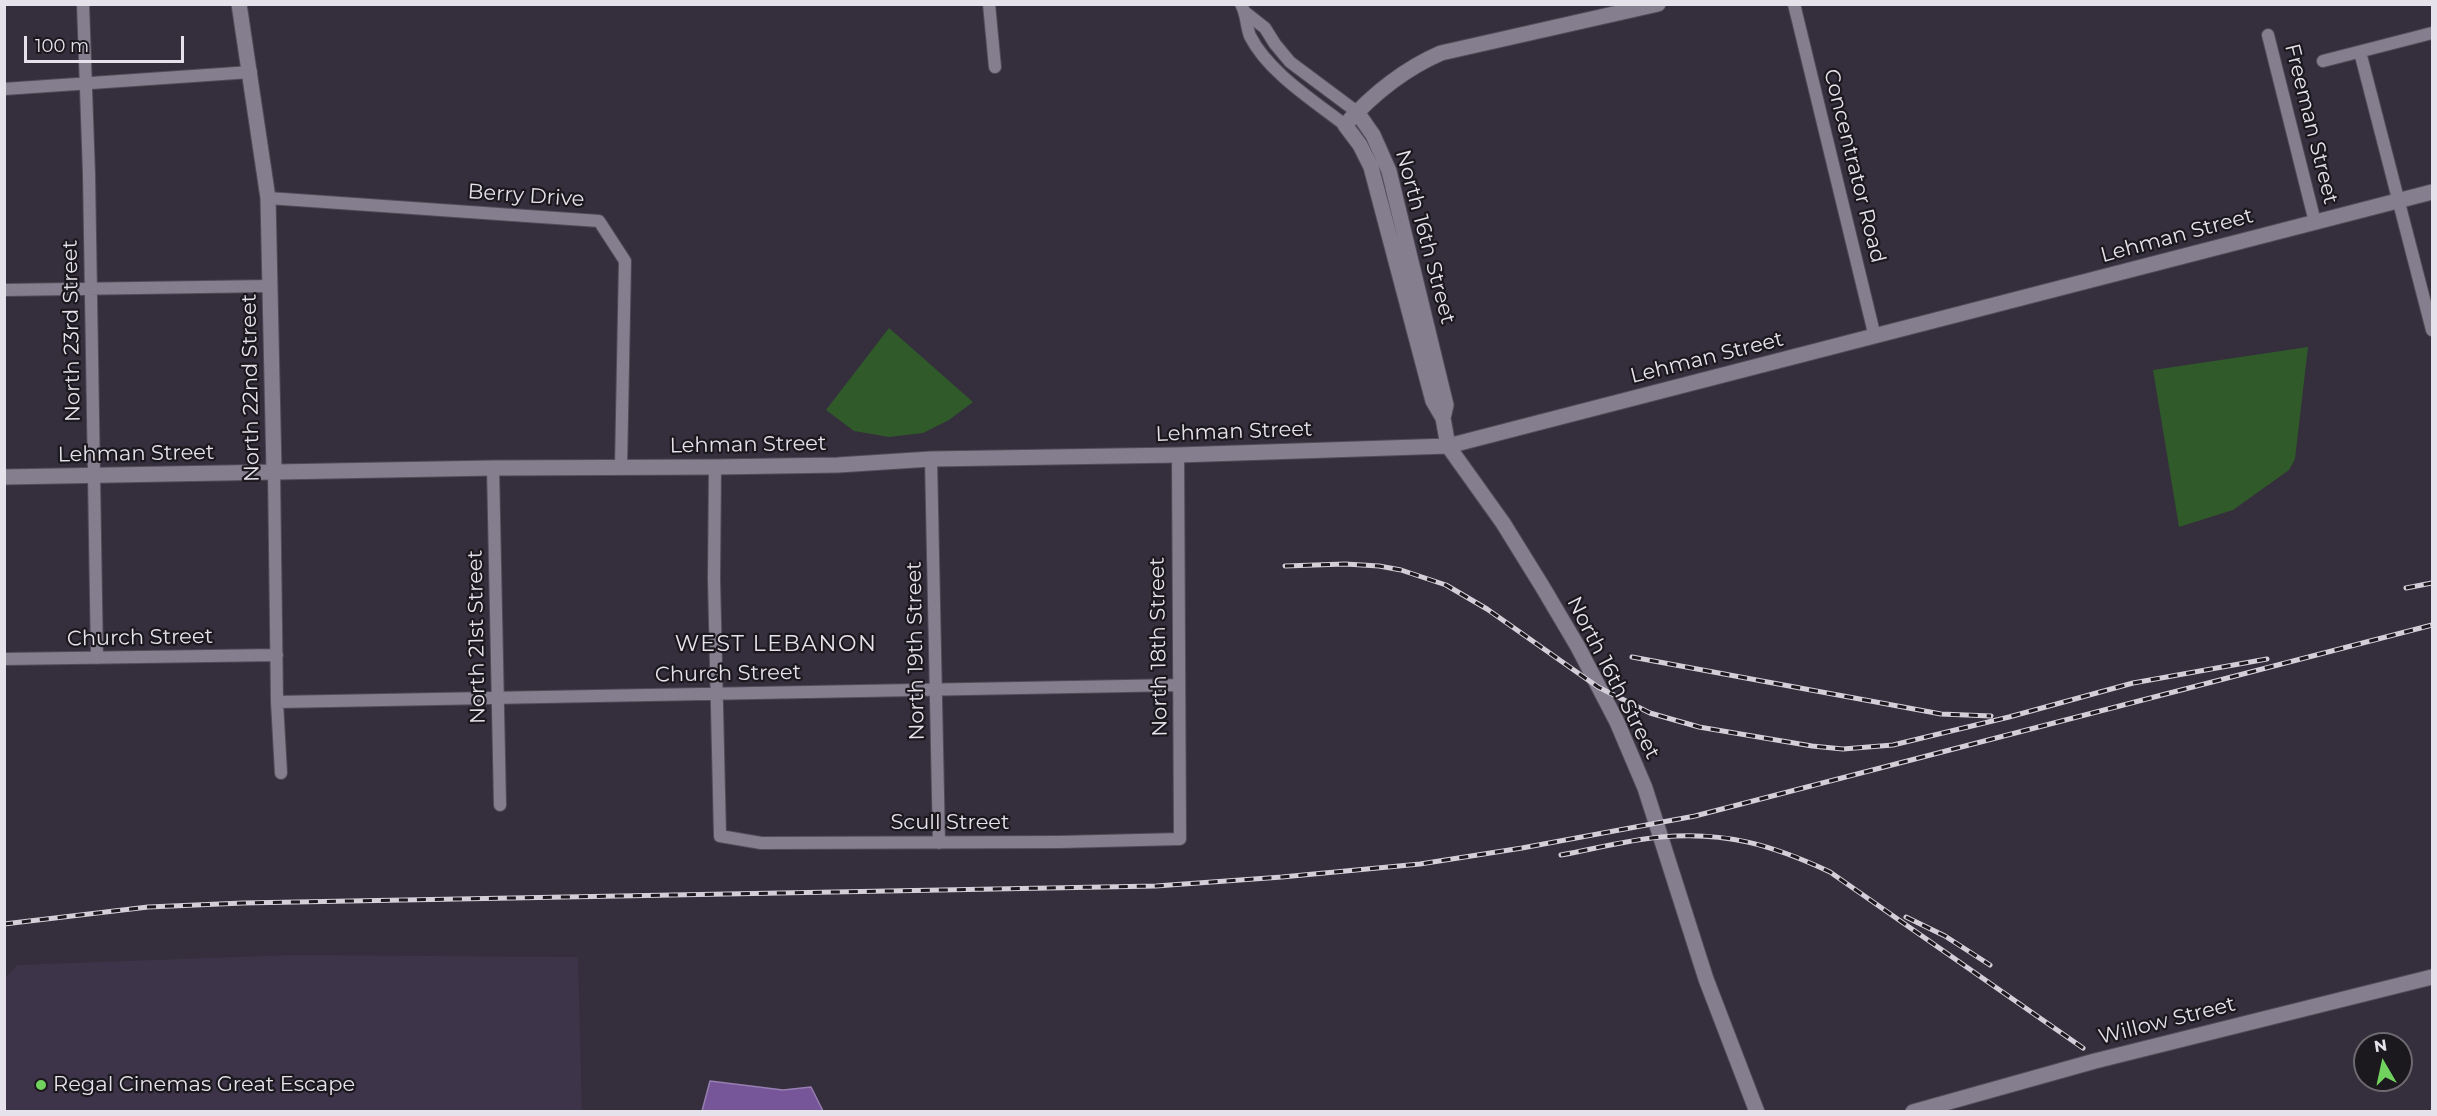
<!DOCTYPE html>
<html>
<head>
<meta charset="utf-8">
<style>
	body { margin:0 }
	#map { position:relative; width:2437px; height:1116px; overflow:hidden; background:#352e3d; font-family:Montserrat,sans-serif }
	canvas { display:block }
	.frame { position:absolute; inset:0; border:6px solid #e6e2eb; pointer-events:none }
	.north { position:absolute; left:2353px; top:1032px; width:60px; height:60px; box-sizing:border-box; background:#1b181e; border:2px solid #6c6970; border-radius:50%; rotate:351deg; font-size:16px; font-weight:700; line-height:24px; text-align:center; color:#e6e2eb }
	.north::after { content:''; display:block; margin:auto; width:21px; height:27px; background:#71d35e; clip-path:polygon(50% 0,100% 100%,50% 72%,0 100%) }
	.scale { position:absolute; left:24px; top:36px; width:160px; height:27px; box-sizing:border-box; border:3px solid #e6e2eb; border-top:0; padding-left:8px; font-size:18px; line-height:21px; white-space:nowrap; color:#e6e2eb; -webkit-text-stroke:4px #1b181e; paint-order:stroke }
</style>
</head>
<body>
<div id="map">
<canvas width="2437" height="1116"></canvas>
<div class="frame"></div>
<div class="north">N</div>
<div class="scale">100 m</div>
</div>
<script>
const c = document.querySelector('canvas').getContext('2d');
c.lineJoin = 'round';
function paint(path, color) {
  c.fillStyle = color;
  c.fill(path, 'evenodd');
}
function stroke(path, color, width, dash) {
  c.strokeStyle = color;
  c.lineWidth = width;
  c.lineCap = dash ? 'butt' : 'round';
  c.setLineDash(dash || []);
  c.stroke(path);
}
function drawText(font, color, halo, rows, align = 'center') {
  c.font = font + ' Montserrat,sans-serif';
  c.lineWidth = 4.5;
  c.setLineDash([]);
  c.textBaseline = 'middle';
  c.strokeStyle = halo;
  c.fillStyle = color;
  for (const [text, x, y, turn = 0] of rows) {
    c.save();
    c.translate(x, y);
    c.rotate((+turn || 0) * Math.PI / 180);
    c.textAlign = isNaN(turn) ? turn : align;
    if (halo) c.strokeText(text, 0, 0);
    c.fillText(text, 0, 0);
    c.restore();
  }
}
paint(new Path2D(`
	M292,955l286,2 4,154h-577v-133l12,-13z`), '#3e3449');
paint(new Path2D(`
	M889,328l84,74 -24,18 -26,13 -34,4 -35,-6 -28,-21z
	M2308,347l-13,112 -6,11 -56,40 -54,17 -26,-157z`), '#305a29');
const water = new Path2D(`
	M710,1081l73,9 28,-3 12,24h-121z`);
paint(water, '#765599');
stroke(water, '#987fb2', 1.5);
const street = new Path2D(`
	M83,4l6,170 8,484
	M989,4l6,63
	M1241,4c6,11 5,22 9,32 18,36 64,65 95,89
	M1794,4l81,333
	M1246,13l19,15 10,16 15,18 67,50
	M2268,35l47,187
	M2360,52l72,278
	M2323,61l109,-28
	M4,89l247,-17
	M268,198l331,23 26,40 -4,206
	M4,290l266,-4
	M931,459l8,384
	M715,467l-1,112 6,257 41,7 298,-1 121,-3 -2,-384
	M493,468l7,337
	M274,471l3,231 4,71
	M4,659l273,-4
	M277,702l902,-17`);
const secondary = new Path2D(`
	M239,4l29,194 6,273
	M1658,4l-217,49c-37,16 -69,42 -96,72l15,20 11,22 62,234 10,17 5,28 55,77 39,63 36,61 39,75 28,66 61,191 51,133
	M1357,112l16,23 16,36 57,234 -3,13
	M4,477l489,-9 222,-1 123,-2 93,-6 247,-4 270,-9 984,-254
	M1913,1112l182,-51 337,-84`);
stroke(street, '#514b57', 14);
stroke(secondary, '#514b57', 17);
stroke(street, '#857e8f', 12);
stroke(secondary, '#857e8f', 15);
const rail = new Path2D(`
	M1285,566l60,-2 34,2 22,4 45,15 41,24 111,78 52,26 49,14 113,19 31,3 50,-4 116,-28 124,-34 134,-24
	M2406,588l26,-5
	M1632,657l309,57 50,2
	M1561,855c33,-6 66,-15 100,-18 63,-6 112,8 169,35l253,176
	M1906,917l39,19 45,29
	M4,924l144,-17 95,-4 913,-17 126,-9 138,-13 102,-16 173,-32 737,-191`);
stroke(rail, '#d3cfd9', 5);
stroke(rail, '#1b181e', 3, [9]);
for (const [x, y, r, color] of [
	[41,1085,6,"#71d35e"]
]) {
  const dot = new Path2D();
  dot.arc(x, y, r, 0, 2 * Math.PI);
  c.fillStyle = color;
  c.fill(dot);
  stroke(dot, '#1b181e', 2);
}
drawText('21px', '#e6e2eb', '#1b181e', [
	["Freeman Street",2311,124,76],
	["Concentrator Road",1854,166,76],
	["Berry Drive",526,196,4],
	["Lehman Street",2177,236,-15],
	["North 16th Street",1425,237,75],
	["North 23rd Street",72,331,-91],
	["Lehman Street",1707,358,-14],
	["North 22nd Street",251,388,-91],
	["Lehman Street",1234,432,-2],
	["Lehman Street",748,445,-1],
	["Lehman Street",136,454,-1],
	["North 21st Street",477,637,-91],
	["Church Street",140,638,-1],
	["North 18th Street",1159,647,-91],
	["North 19th Street",916,651,-91],
	["Church Street",728,674,-1],
	["North 16th Street",1613,678,63],
	["Scull Street",950,823],
	["Willow Street",2167,1021,-14]
]);
drawText('21px', '#e6e2eb', '#1b181e', [
	["Regal Cinemas Great Escape",53,1085]
], 'left');
c.letterSpacing = '1.5px';
drawText('22px', '#e6e2eb', '#1b181e', [
	["WEST LEBANON",776,645]
]);
c.letterSpacing = '0px';
</script>
</body>
</html>
